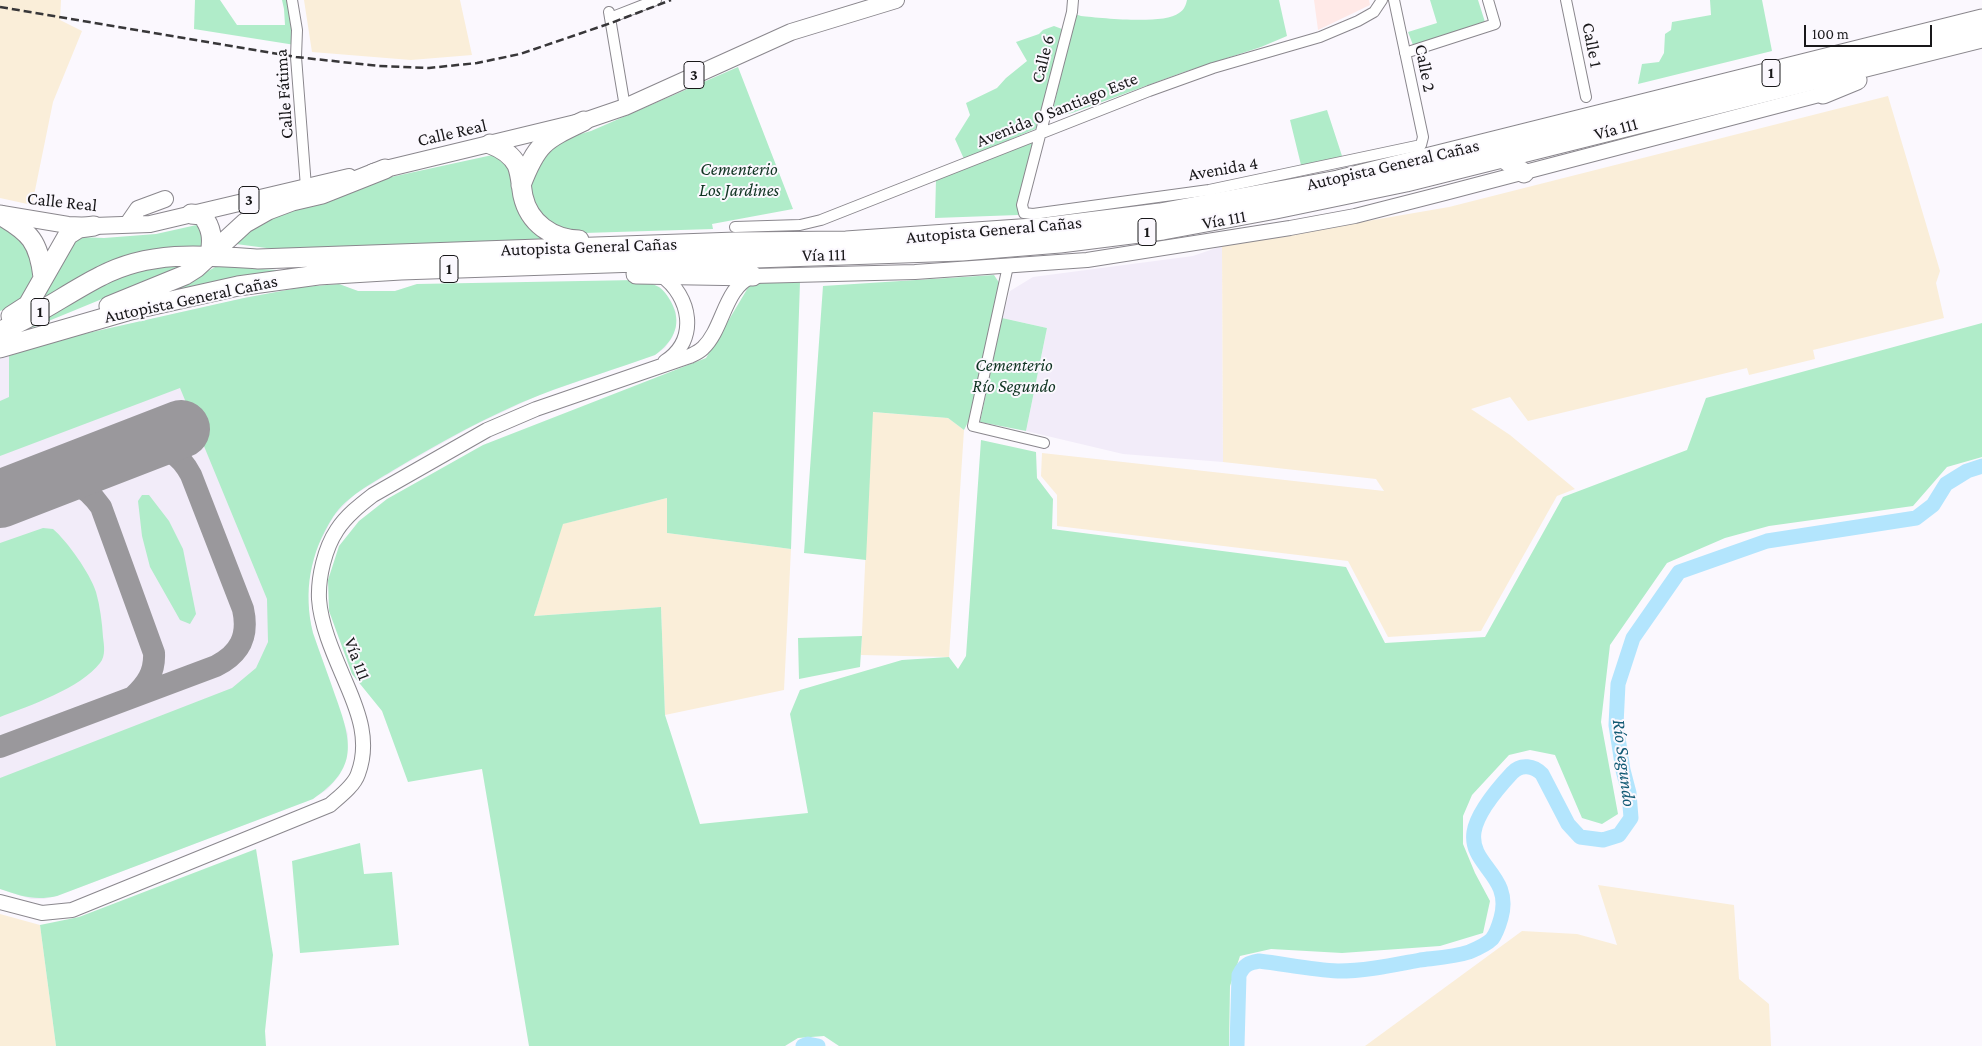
<!DOCTYPE html>
<html>
<head>
<meta charset="utf-8">
<style>
	body { margin:0 }
	#map { position:relative; width:1982px; height:1046px; overflow:hidden; background:#fbf8fe; font-family:"Crimson Pro",serif }
	canvas { display:block }
	.scale { position:absolute; left:1804px; top:25px; width:128px; height:22px; box-sizing:border-box; border:2px solid #19181a; border-top:0; padding-left:6px; font-size:15px; line-height:18px; white-space:nowrap; color:#19181a; -webkit-text-stroke:4px #fbf8fe; paint-order:stroke }
</style>
</head>
<body>
<div id="map">
<canvas width="1982" height="1046"></canvas>
<div class="scale">100 m</div>
</div>
<script>
const c = document.querySelector('canvas').getContext('2d');
c.lineJoin = 'round';
function paint(path, color) {
  c.fillStyle = color;
  c.fill(path, 'evenodd');
}
function stroke(path, color, width, dash) {
  c.strokeStyle = color;
  c.lineWidth = width;
  c.lineCap = dash ? 'butt' : 'round';
  c.setLineDash(dash || []);
  c.stroke(path);
}
function drawText(font, color, halo, rows, align = 'center') {
  c.font = font + ' "Crimson Pro",serif';
  c.lineWidth = 4;
  c.setLineDash([]);
  c.textBaseline = 'middle';
  c.strokeStyle = halo;
  c.fillStyle = color;
  for (const [text, x, y, turn = 0] of rows) {
    c.save();
    c.translate(x, y);
    c.rotate((+turn || 0) * Math.PI / 180);
    c.textAlign = isNaN(turn) ? turn : align;
    if (halo) c.strokeText(text, 0, 0);
    c.fillText(text, 0, 0);
    c.restore();
  }
}
paint(new Path2D(`
	M1222,246l1,216 -100,-8 -97,-23 21,-103 -45,-10 8,-27 23,-14 160,-21z
	M339,284l19,7h37l22,-7 242,3 12,14 5,11v14l-4,12 -7,10 -10,7 -116,40 -66,31 -66,37 -53,32 -20,21 -18,33 -8,35 1,32 4,17 35,101 -1,24 -8,18 -11,13 -15,10 -256,97 -13,3h-13l-31,-10v-530l61,-20 183,-41 59,-11z`), '#f2ecf9');
paint(new Path2D(`
	M0,0h61l-1,20 22,11 -29,71 -21,103 -32,-7z
	M304,0h156l12,55 -61,5 -99,-8z
	M1888,96l52,175 -4,12 8,35 -131,32 2,9 -66,16 -2,-7 -219,53 -18,-24 -39,12 39,26 65,54 -18,7 -76,135 -93,6 -40,-76 -291,-35v-31l-16,-19 1,-23 342,38 -8,-12 -153,-17 -1,-216 227,-39z
	M872,412l76,6 16,12 -15,227 -88,-2z
	M667,498v35l124,16 -7,141 -119,25 -4,-108 -127,9 28,-92z
	M1598,885l136,20 5,74 30,25 2,42h-406l157,-115 55,3 40,11z
	M0,914l40,11 16,121h-56z`), '#faeed9');
paint(new Path2D(`
	M1314,0h55l1,5 -52,25z`), '#ffe9e7');
paint(new Path2D(`
	M195,0h25l17,25h48l-1,-16 -2,-9h6l7,45 -101,-16z
	M1187,0h92l8,36 -26,11 -80,26 -109,40 -13,3 -7,-2 23,-100 6,2c20,2 83,9 98,-3 5,-3 7,-8 8,-13z
	M1430,0h48l7,22 -72,23 -5,-13 29,-9z
	M1710,0h52l10,51 -134,33 4,-20 17,-2 5,-9 1,-19 6,-4 1,-8 39,-7z
	M1054,26l8,3 -23,96 -4,4 -71,30 -9,-20 15,-24 -4,-12 31,-15 9,-10 21,-17 -11,-19 23,-8 4,-4z
	M738,67l55,142 -81,15 1,5 -129,4 -27,-5 -18,-15 -4,-7 -5,-16 3,-19 23,-30 35,-10z
	M1327,110l16,49 -42,6 -11,-45z
	M1038,139l-20,76 -83,3 1,-39z
	M497,154l4,2 47,85 -274,8 -38,-5 2,-6 32,-22 53,-12 59,-25z
	M0,224l26,20 7,22 -1,14 -11,22 -21,9z
	M201,224l4,22 -33,3 -134,55 30,-57 11,-10 25,1 52,-4z
	M197,260l-185,76 69,-42 60,-26z
	M217,266l75,5 -139,31z
	M994,275l6,9 -30,134 -6,12 -16,-12 -75,-6 -7,148 -62,-7 19,-267z
	M637,280c7,2 15,3 22,7 6,4 11,12 14,19 9,20 -1,37 -18,49 -38,14 -77,25 -115,40 -51,20 -101,48 -148,76 -21,13 -45,25 -59,46 -23,36 -30,75 -20,116 7,21 15,41 22,62 17,47 24,73 -22,104l-256,97c-23,5 -36,0 -57,-7v-111l232,-90 24,-20 12,-26 -1,-43 -87,-211 -180,68v-55l9,-4v-41l52,-17 183,-41 59,-11 36,-3 19,7h37l22,-7z
	M752,281l48,1 -9,267 -124,-16v-35l-104,26 -29,92 127,-9 4,108 35,109 108,-11 -18,-99 10,-24 102,-30 47,-3 9,12 8,-13 15,-216 55,12 1,26 16,21 -1,30 294,38 39,76 100,-6 78,-140 124,-47 19,-52 276,-75v134l-35,10 -34,39 -144,20 -44,12 -58,25 -57,82 -9,77 17,92 -16,10 -20,-6 -27,-63 -25,-5 -21,5 -37,40 -9,21v28l12,29 15,28 -7,32 -43,13 -98,7 -71,-4 -31,7 -10,30 -1,60h-390l-15,-10 -26,2 -13,8h-256l-47,-277 -74,13 -26,-71 -30,-37 -23,-63 -1,-31 11,-34 20,-25 28,-22 96,-54 223,-87z
	M1002,318l45,10 -21,103 -46,-9z
	M142,495h7l20,26 14,28 13,65 -6,10 -10,-4 -30,-53 -8,-31 -4,-35z
	M43,528l10,1c14,12 37,44 43,63 4,14 6,30 7,45 1,8 3,19 -3,26 -19,25 -71,43 -100,54v-174z
	M862,636l-2,31 -61,12 -1,-41z
	M360,843l4,31 28,-2 7,73 -99,8 -8,-92z
	M256,849l17,106 -8,76 1,15h-210l-16,-121 39,-8z`), '#b0ecc9');
stroke(new Path2D(`
	M803,1046l5,-2 10,2
	M1237,1046l2,-71c5,-10 9,-12 20,-14 26,3 53,9 79,10 28,0 55,-6 82,-11 16,-2 34,-3 49,-8 7,-3 17,-7 23,-13 4,-5 7,-14 9,-21 12,-43 -32,-52 -27,-86 3,-20 25,-45 38,-59 9,-10 22,-7 30,1l26,50 12,13 23,3 16,-5 12,-17 -2,-25 -6,-23 -7,-45 2,-41 15,-46 46,-66 88,-31 149,-23 17,-13 13,-21 21,-13 15,-5`), '#b3e5fd', 15);
stroke(new Path2D(`
	M43,483c28,-4 41,0 58,24l53,146c1,19 -7,31 -21,44
	M0,747l216,-81c24,-12 33,-30 27,-57l-52,-134c-12,-23 -24,-26 -48,-30`), '#9a989c', 22);
stroke(new Path2D(`
	M0,499l181,-70`), '#9a989c', 58);
const street = new Path2D(`
	M292,0l5,30 -1,27 10,130
	M1073,0l-1,12 -50,193 2,8 9,1 176,-24 212,-45 2,-8 -29,-137
	M1566,0l20,97
	M609,12l16,95
	M610,18l46,-18
	M1405,53l90,-29 -7,-24
	M735,227l65,-2 21,-5 328,-129 64,-23 107,-31 38,-16 16,-9 8,-12
	M1008,266l-35,160 71,17`);
const secondary = new Path2D(`
	M661,275c30,21 38,65 4,87
	M0,902l42,11 30,-3 258,-105c9,-8 24,-19 28,-31 12,-32 1,-61 -12,-91 -11,-26 -25,-56 -27,-84 -1,-22 6,-51 18,-69 9,-14 23,-25 36,-35l114,-65 49,-21 154,-53c4,-2 9,-4 13,-8 21,-20 21,-61 50,-72l162,-4 172,-12 203,-32 65,-12 90,-23 378,-99`);
const primary = new Path2D(`
	M373,172l211,-51 41,-14 166,-75 105,-32
	M2,214l66,11 26,1 56,-2 199,-47
	M127,225l11,-16 27,-10`);
const highway = new Path2D(`
	M1823,94l34,-14
	M490,144c11,4 21,10 27,21 4,10 4,21 6,31 6,27 29,43 56,44
	M1503,158l21,15
	M521,185c16,-42 23,-45 63,-64
	M191,214l11,1c10,13 11,24 8,40
	M0,215c30,17 39,27 43,62
	M636,274l117,2
	M109,306l76,-31 11,-7 49,-45 23,-13 24,-9 30,-7 63,-25
	M11,316l17,-11 40,-70 11,-7 15,-2
	M0,331c36,-14 67,-38 101,-55 49,-26 103,-21 157,-17l478,-17 110,-1 202,-14 112,-14 178,-33 644,-161
	M0,348l131,-38 107,-24 80,-11 83,-5 561,-19 98,-8 103,-13 113,-21 130,-27 576,-144`);
stroke(street, '#8a878d', 12);
stroke(secondary, '#8a878d', 16);
stroke(primary, '#8a878d', 18);
stroke(highway, '#8a878d', 21);
stroke(street, '#fff', 10);
stroke(secondary, '#fff', 14);
stroke(primary, '#fff', 16);
stroke(highway, '#fff', 19);
stroke(new Path2D(`
	M0,7l296,50 83,9 50,2 48,-5 43,-9 91,-31 60,-23`), '#383739', 2.5, [8, 4]);
for (const [x, y, w] of [
	[1771,73,18],
	[694,75,20],
	[249,200,20],
	[1147,232,18],
	[449,269,18],
	[40,312,18]
]) {
  const box = new Path2D();
  box.roundRect(x - w / 2, y - 13.5, w, 27, 4);
  c.fillStyle = '#fbf8fe';
  c.fill(box);
  stroke(box, '#19181a', 1);
}
drawText('bold 16px', '#19181a', null, [
	["1",1771,73],
	["3",694,75],
	["3",249,200],
	["1",1147,232],
	["1",449,269],
	["1",40,312]
]);
drawText('18px', '#19181a', '#fbf8fe', [
	["Calle 1",1592,45,79],
	["Calle 6",1043,59,-76],
	["Calle 2",1425,68,79],
	["Calle Fátima",284,94,-94],
	["Avenida 0 Santiago Este",1057,110,-22],
	["Vía 111",1616,129,-15],
	["Calle Real",452,133,-13],
	["Autopista General Cañas",1393,165,-13],
	["Avenida 4",1223,169,-10],
	["Calle Real",62,202,6],
	["Vía 111",1224,220,-10],
	["Autopista General Cañas",994,230,-5],
	["Autopista General Cañas",589,247,-2],
	["Vía 111",824,255,-1],
	["Autopista General Cañas",191,299,-12],
	["Vía 111",357,659,69]
]);
drawText('italic 18px', '#0f3321', '#fbf8fe', [
	["Cementerio",739,169],
	["Los Jardines",739,190],
	["Cementerio",1014,365],
	["Río Segundo",1014,386]
]);
drawText('italic 19px', '#125a75', '#fbf8fe', [
	["Río Segundo",1624,763,83]
]);
</script>
</body>
</html>
